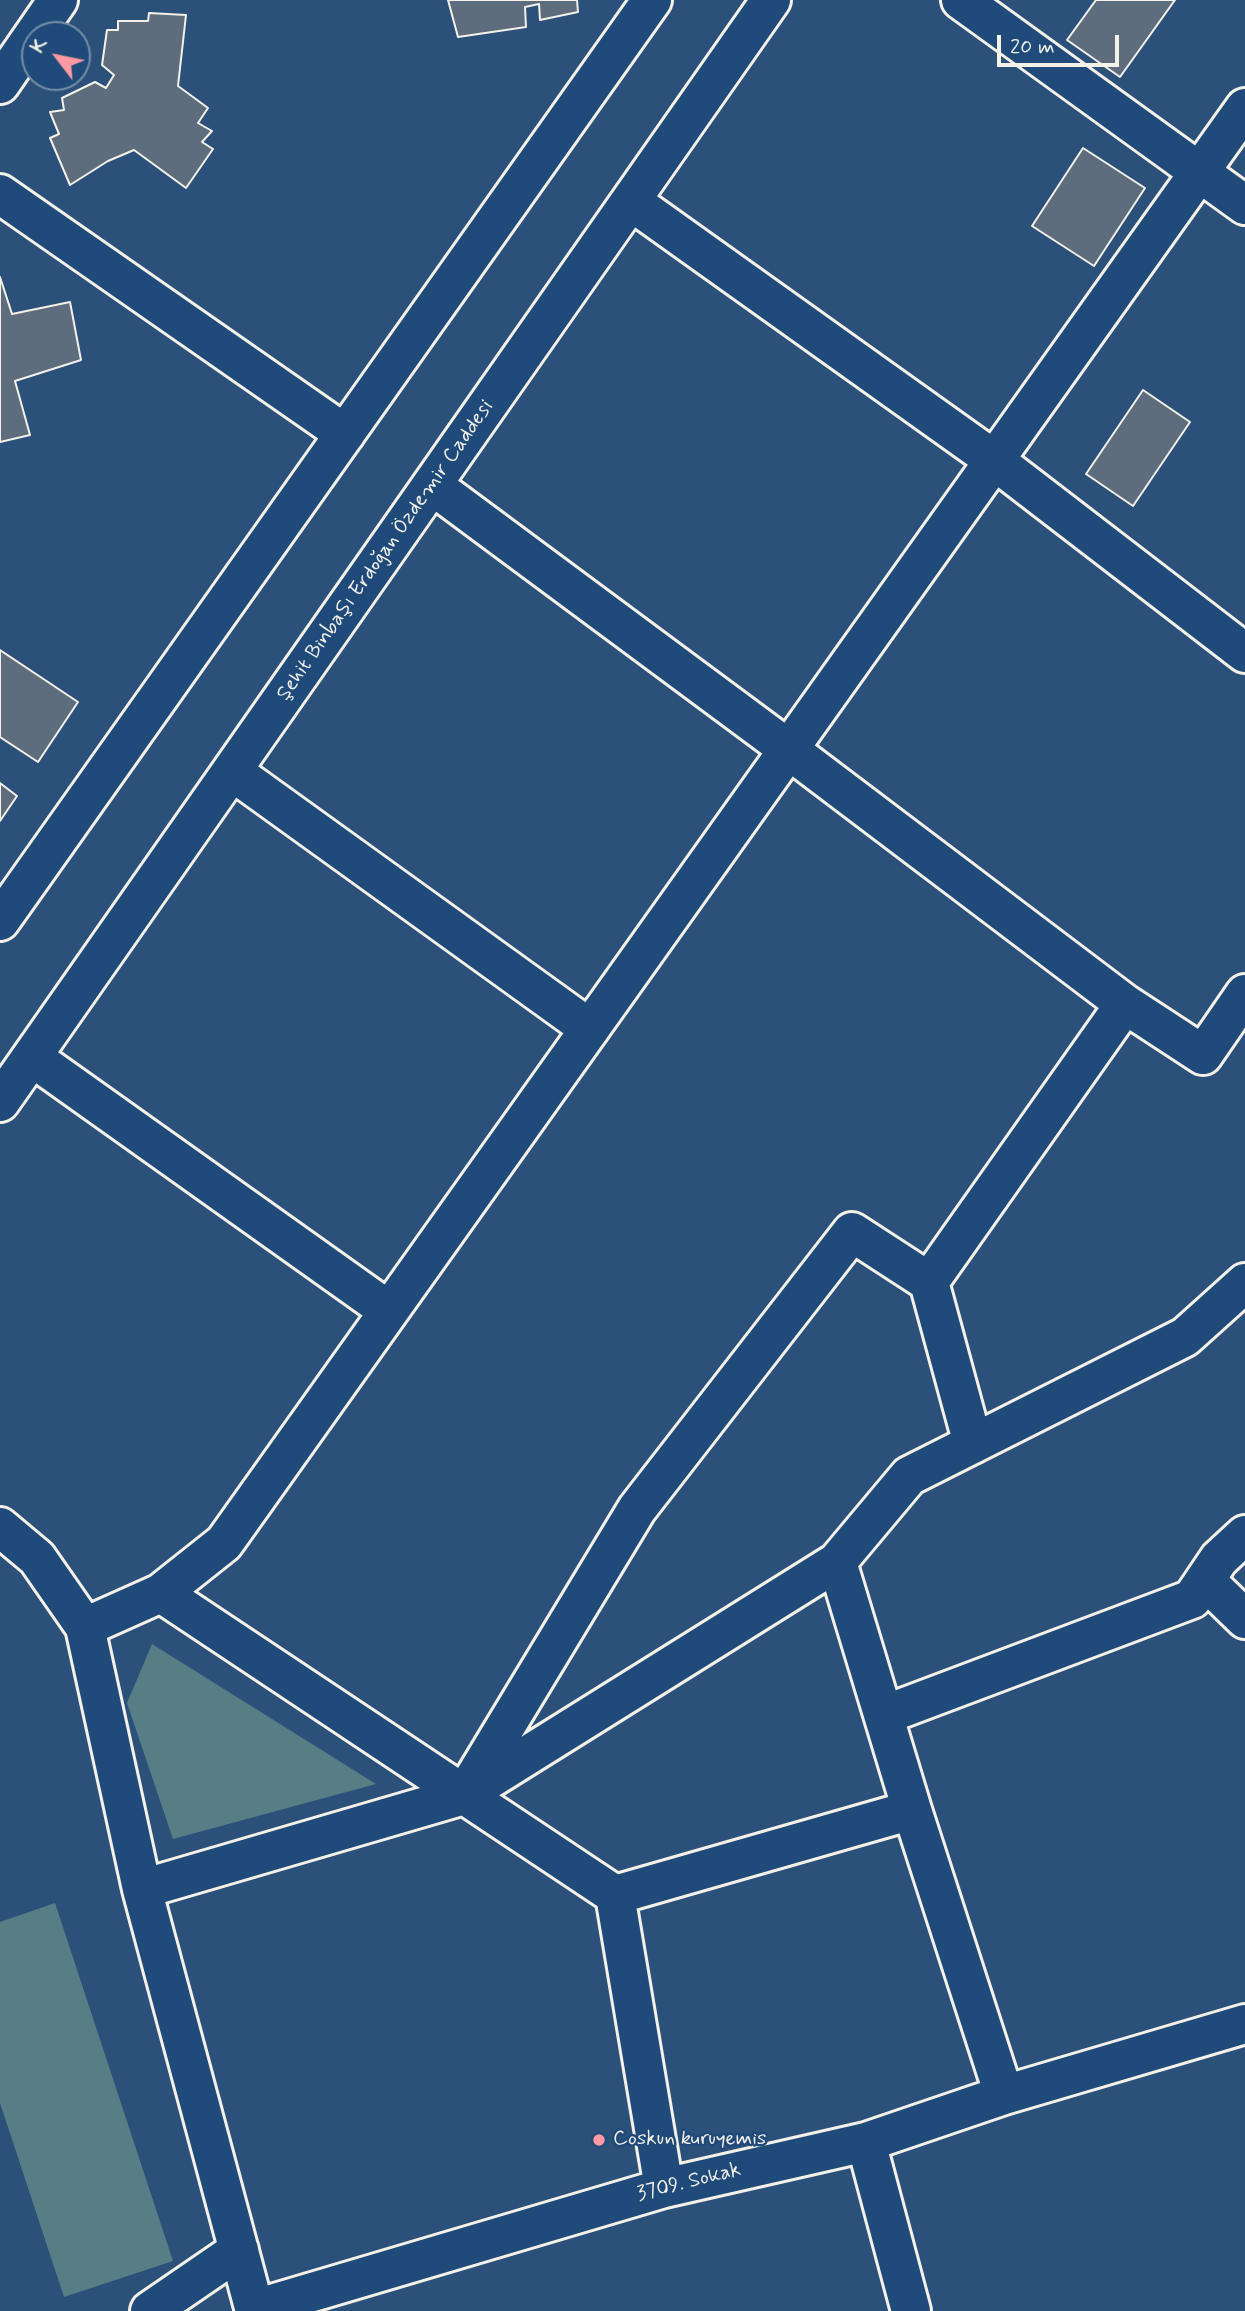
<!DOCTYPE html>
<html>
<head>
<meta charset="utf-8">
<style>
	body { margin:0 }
	#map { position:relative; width:1245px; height:2311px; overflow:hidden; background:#2b517b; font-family:Mynerve,sans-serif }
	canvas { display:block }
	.north { position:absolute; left:21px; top:21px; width:70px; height:70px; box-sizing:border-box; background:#1f4a7a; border:2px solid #748da6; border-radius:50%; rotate:302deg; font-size:19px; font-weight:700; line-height:28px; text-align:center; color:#f4f1e8 }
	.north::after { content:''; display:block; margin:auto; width:24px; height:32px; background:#ff9aa2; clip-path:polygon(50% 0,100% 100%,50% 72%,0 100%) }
	.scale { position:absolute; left:997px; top:35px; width:122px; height:32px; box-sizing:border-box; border:4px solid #f4f1e8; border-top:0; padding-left:9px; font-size:21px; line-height:24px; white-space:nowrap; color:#f4f1e8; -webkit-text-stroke:5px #1f4a7a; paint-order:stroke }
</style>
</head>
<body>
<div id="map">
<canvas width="1245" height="2311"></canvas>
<div class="north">K</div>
<div class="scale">20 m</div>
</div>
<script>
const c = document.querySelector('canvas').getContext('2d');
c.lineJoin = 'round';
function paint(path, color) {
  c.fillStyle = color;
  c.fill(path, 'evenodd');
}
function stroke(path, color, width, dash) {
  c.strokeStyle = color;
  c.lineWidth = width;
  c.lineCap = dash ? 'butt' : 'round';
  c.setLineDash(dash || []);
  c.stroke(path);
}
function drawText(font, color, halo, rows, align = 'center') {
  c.font = font + ' Mynerve,sans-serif';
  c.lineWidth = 5;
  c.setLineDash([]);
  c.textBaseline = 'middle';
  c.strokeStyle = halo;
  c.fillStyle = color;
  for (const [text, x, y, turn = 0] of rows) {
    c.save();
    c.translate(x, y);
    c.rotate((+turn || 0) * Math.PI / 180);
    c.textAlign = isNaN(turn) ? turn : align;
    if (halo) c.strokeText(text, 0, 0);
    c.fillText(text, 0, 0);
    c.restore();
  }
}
paint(new Path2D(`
	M152,1644l224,140 -203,55 -46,-136z
	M55,1903l118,358 -109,36 -64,-194v-181z`), '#577e85');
const building = new Path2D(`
	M448,0h129l1,12 -38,8 -1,-16 -14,3 1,20 -68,10z
	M1096,0h79l-55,77 -53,-37z
	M149,13l37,2 -8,71 30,22 -10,15 14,8 -10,11 11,7 -27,39 -52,-38 -26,11 -38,24 -20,-47 9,-4 -9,-22 14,-2 -2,-12 33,-16 11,6 8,-13 -12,-10 5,-35h11v-9h30z
	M1083,148l62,40 -51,78 -62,-40z
	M0,277l12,37 58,-12 11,58 -66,21 15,54 -30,7z
	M1143,390l47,32 -57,84 -47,-32z
	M0,650l78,52 -40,60 -38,-25z
	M0,783l17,13 -17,25z`);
paint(building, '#5d6d7d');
stroke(building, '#f4f1e8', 2);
const minor = new Path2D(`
	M961,0l284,205
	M0,84l58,-84
	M0,194l345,240
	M631,201l363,259 251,193
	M432,485l356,264 337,255
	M232,771l358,258
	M32,1057l357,254
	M929,1282l44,162
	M0,1527l37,31 48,69 57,262 113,422
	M837,1562l75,248 92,285
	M1205,1580l40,39
	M161,1593l454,302 49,293
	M85,1627l76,-34 63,-50 1021,-1435
	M884,1715l308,-116 27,-40 26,-24
	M464,1795l173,-286 215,-277 77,50 196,-278 78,51 42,-61
	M142,1889l322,-94 373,-233 72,-86 276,-139 60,-54
	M615,1895l297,-85
	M866,2142l45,169
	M255,2309l409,-121 202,-46 138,-47 241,-71
	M150,2311l89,-61`);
const major = new Path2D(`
	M0,921l652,-921
	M0,1102l771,-1102`);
stroke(minor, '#f4f1e8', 44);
stroke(major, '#f4f1e8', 44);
stroke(minor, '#1f4a7a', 38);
stroke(major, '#1f4a7a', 38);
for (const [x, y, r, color] of [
	[599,2140,7,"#ff9aa2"]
]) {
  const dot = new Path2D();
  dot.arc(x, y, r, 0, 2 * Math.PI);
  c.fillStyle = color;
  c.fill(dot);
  stroke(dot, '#1f4a7a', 2.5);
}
drawText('21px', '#f4f1e8', '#1f4a7a', [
	["Şehit Binbaşı Erdoğan Özdemir Caddesi",386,551,-55],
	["3709. Sokak",689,2183,-14]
]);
drawText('21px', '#f4f1e8', '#1f4a7a', [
	["Coskun kuruyemis",613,2140]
], 'left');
</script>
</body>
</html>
